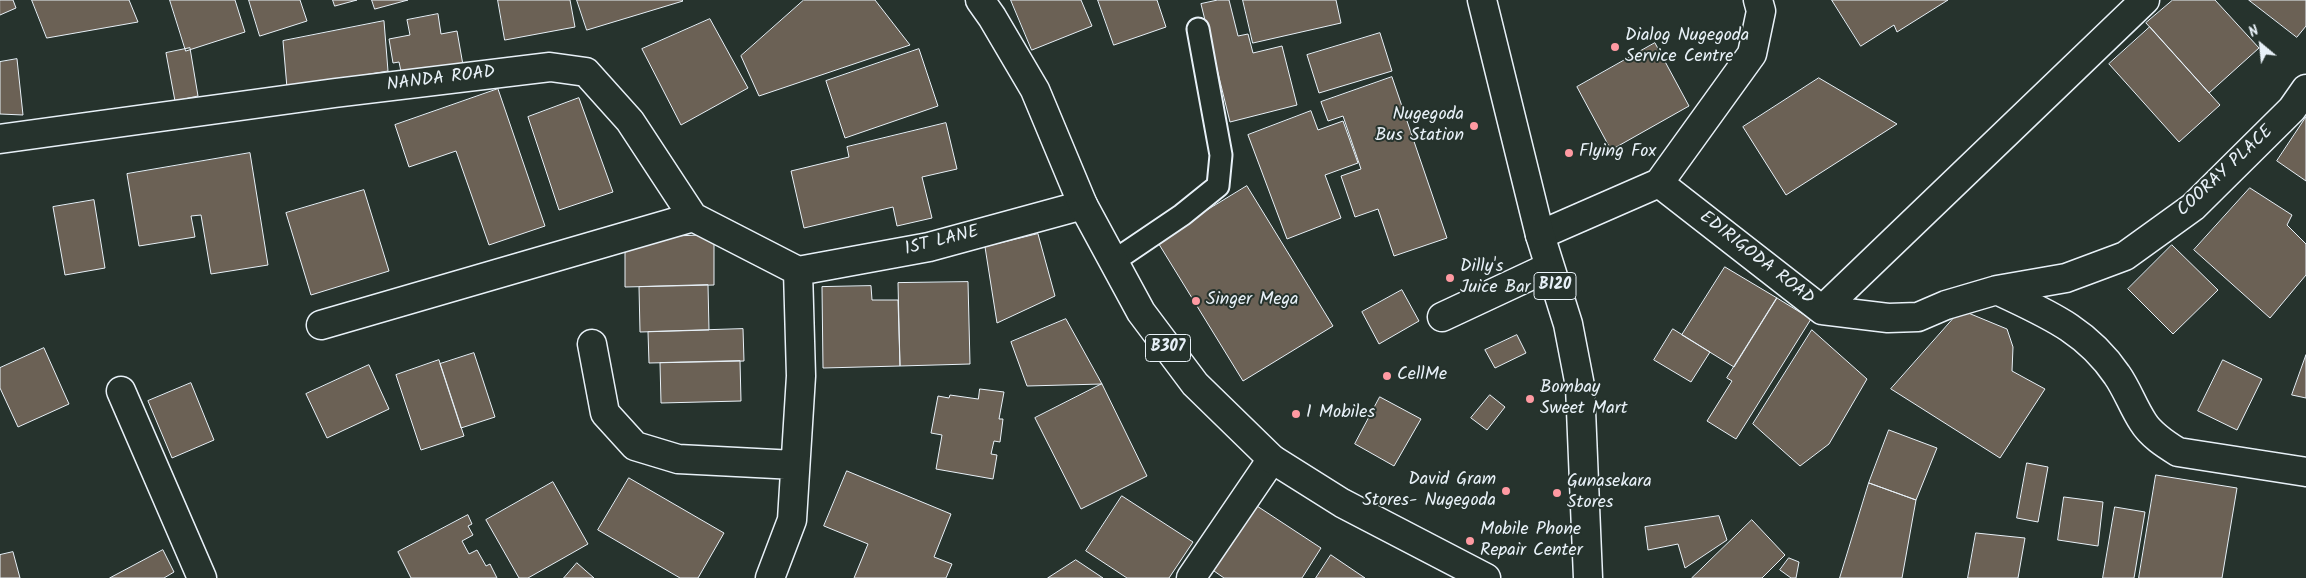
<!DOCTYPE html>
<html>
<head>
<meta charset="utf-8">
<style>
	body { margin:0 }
	#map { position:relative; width:2306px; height:578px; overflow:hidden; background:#26332d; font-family:Kalam,sans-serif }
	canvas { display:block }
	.north { position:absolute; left:2236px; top:20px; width:50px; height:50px; -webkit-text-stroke:4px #26332d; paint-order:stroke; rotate:332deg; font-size:14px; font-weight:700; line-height:20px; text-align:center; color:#e8f1f8 }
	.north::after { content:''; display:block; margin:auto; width:18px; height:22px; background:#e8f1f8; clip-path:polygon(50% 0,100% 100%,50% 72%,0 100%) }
</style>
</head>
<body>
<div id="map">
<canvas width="2306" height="578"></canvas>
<div class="north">N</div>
</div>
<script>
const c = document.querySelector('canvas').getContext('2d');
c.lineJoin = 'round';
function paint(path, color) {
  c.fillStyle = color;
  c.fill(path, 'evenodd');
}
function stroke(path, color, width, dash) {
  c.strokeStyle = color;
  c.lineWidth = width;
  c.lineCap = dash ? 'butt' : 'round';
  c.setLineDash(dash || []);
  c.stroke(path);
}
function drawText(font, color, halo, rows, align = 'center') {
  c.font = font + ' Kalam,sans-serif';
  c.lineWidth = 4;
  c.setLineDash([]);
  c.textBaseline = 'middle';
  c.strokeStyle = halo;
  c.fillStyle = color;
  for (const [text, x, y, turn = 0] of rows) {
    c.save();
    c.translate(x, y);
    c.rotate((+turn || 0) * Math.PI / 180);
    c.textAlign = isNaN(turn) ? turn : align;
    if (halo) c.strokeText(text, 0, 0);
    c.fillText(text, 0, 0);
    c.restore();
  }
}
const building = new Path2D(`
	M0,0h13l3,8 -16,7z
	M32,0h97l9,22 -91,16z
	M170,0h65l10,32 -59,19z
	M249,0h51l7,21 -47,15z
	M333,0h24l-22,6z
	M372,0h36l-33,9z
	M498,0h72l5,27 -70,13z
	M577,0h105l1,1 -96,29z
	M804,0h71l35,45 -151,51 -18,-40z
	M1011,0h70l11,26 -60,24z
	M1098,0h59l9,27 -52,18z
	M1218,0h11l9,36 10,-2 5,19 29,-7 15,59 -67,17 -29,-118z
	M1243,0h93l5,23 -88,20z
	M1832,0h116l-51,32 -3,-7 -33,21z
	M2173,0h42l44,48 -50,45 -63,-70z
	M2249,0h57v26l-9,11z
	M438,14l3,20 16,-3 6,34 -61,11 -3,-14 -6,1 -4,-24 21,-4 -3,-15z
	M710,19l38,69 -67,37 -39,-76z
	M384,21l4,50 -101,17 -4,-47z
	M2150,27l70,78 -41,37 -70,-78z
	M1380,33l12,38 -73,22 -12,-38z
	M1655,43l34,63 -78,44 -34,-63z
	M190,48l8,48 -23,5 -9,-48z
	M919,49l19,57 -93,32 -19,-57z
	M17,59l6,56 -23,-1v-52z
	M1392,77l55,161 -53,18 -16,-47 -23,8 -14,-41 20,-7 -18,-53 -15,5 -7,-19z
	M1819,78l78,46 -111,71 -43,-68z
	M498,89l47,137 -56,19 -33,-94 -47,16 -14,-42z
	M579,98l34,94 -54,18 -31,-93z
	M1311,111l7,19 25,-9 15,42 -33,12 16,43 -54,21 -39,-104z
	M2306,117v64l-29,-20z
	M946,123l11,46 -35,8 10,41 -35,8 -4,-19 -89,21 -13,-57 58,-14 -2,-10z
	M250,153l18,112 -57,9 -10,-59 -10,1 4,21 -56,9 -12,-72z
	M1247,186l86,140 -90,55 -86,-140z
	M2250,188l42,27 -5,10 19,19v31l-36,43 -76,-68z
	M364,190l25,81 -78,24 -25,-82z
	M94,200l11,68 -40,7 -12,-68z
	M1038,234l17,62 -58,27 -12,-76z
	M714,235v50l-89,2v-49z
	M2172,245l46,45 -45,44 -45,-45z
	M1725,267l52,31 -43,69 -52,-32z
	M968,282l2,82 -70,2 -2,-83z
	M708,285l1,45 -69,2 -1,-45z
	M871,286l1,14h26l2,66 -77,2 -1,-81z
	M1402,290l17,31 -40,23 -17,-32z
	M1777,298l34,21 -75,120 -29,-18 25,-40 -5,-3z
	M1961,310l46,19 6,18 -1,24 33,18 -45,69 -109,-69z
	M1066,319l36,65 -75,2 -16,-44z
	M743,329l1,32 -95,2 -1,-31z
	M1673,329l37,23 -19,30 -37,-22z
	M1812,330l55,49 -38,65 -29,22 -47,-42z
	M1517,335l9,18 -31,15 -10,-18z
	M44,348l25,56 -51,23 -18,-39v-20z
	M474,353l21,64 -34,11 -21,-64z
	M2306,355v43l-14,-3z
	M439,360l25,76 -43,14 -25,-75z
	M2223,360l39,19 -25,51 -39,-19z
	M740,361l1,40 -80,2 -1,-40z
	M369,365l20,44 -62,29 -21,-44z
	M191,383l23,57 -42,18 -24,-57z
	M1102,384l45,92 -66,33 -46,-91z
	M980,389l24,3 -5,27h4l-3,23 -6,-1 -3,13 6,1 -4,24 -57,-10 6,-34 -11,-2 7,-37 11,2 1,-3 28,4z
	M1490,395l15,12 -18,23 -16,-12z
	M1380,397l41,22 -27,47 -39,-22z
	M1889,430l48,18 -21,52 -47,-17z
	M2027,463l21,4 -10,55 -21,-4z
	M847,471l104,43 -17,43 18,7 -6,14h-92l14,-34 -44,-18z
	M2156,475l81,13 -15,90h-83z
	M629,478l95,55 -26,45h-18l-82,-48z
	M553,482l35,62 -60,34h-9l-33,-58z
	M1869,483l47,17 -14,78h-62z
	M1122,496l71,46 -24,36h-42l-41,-27z
	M2064,497l39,5 -5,44 -40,-6z
	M1257,506l64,42 -19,30h-78l-10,-7z
	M2115,507l30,5 -11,66h-31z
	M468,515l4,9 -4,2 5,9 -11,6 7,13 8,-4 9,16 4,-2 7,14h-86l-13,-26z
	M1719,516l8,24 -42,28 -7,-24 -30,6 -3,-23z
	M1752,520l33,35 -23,23h-70z
	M1976,533l49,5 -7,40h-50z
	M163,550l11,22 -10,6h-54z
	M13,552l7,26h-20v-23z
	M1331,555l34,23h-49z
	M1789,558l10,4 -3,16h-5l-11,-8z
	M1076,560l27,18h-55z
	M577,563l17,15h-30z`);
paint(building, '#6b6155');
stroke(building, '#e8f1f8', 1);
const lane = new Path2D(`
	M1114,261l68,-46 36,-29 3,-31 -23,-126`);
const street = new Path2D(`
	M0,139l335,-46 215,-26 36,5 44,49 63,96 105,54
	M1659,183l93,-129 9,-43 -3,-11
	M1540,235l119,-52 163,127 66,8 30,-1 28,-12 51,-15c48,23 89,39 120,85 10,14 16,32 26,47 8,13 22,22 35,30l128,20
	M798,271l131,-24 154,-42
	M1997,290l69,-12 59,-22 68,-49 99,-98 14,-20
	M1822,310l323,-310
	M1442,317l107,-50
	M321,325l372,-108
	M592,344l13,69 30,33 43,13 117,6
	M121,391l81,187
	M770,578l22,-58 9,-144 -3,-105
	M1191,578l81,-119`);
const primary = new Path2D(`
	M980,0l12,17 43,73 48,115 58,107 54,72 77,75 70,44 144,75
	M1482,0l58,235 28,89 12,62 8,192`);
stroke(lane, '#e8f1f8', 25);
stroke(street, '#e8f1f8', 31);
stroke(primary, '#e8f1f8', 31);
stroke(lane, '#26332d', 21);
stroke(street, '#26332d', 28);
stroke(primary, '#26332d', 28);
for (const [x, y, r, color] of [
	[1615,47,5,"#ff9aa2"],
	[1474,126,5,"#ff9aa2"],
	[1569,153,5,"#ff9aa2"],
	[1450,278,5,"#ff9aa2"],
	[1196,301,5,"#ff9aa2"],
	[1387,376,5,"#ff9aa2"],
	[1530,399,5,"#ff9aa2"],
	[1296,414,5,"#ff9aa2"],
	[1506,491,5,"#ff9aa2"],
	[1557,493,5,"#ff9aa2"],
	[1470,541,5,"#ff9aa2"]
]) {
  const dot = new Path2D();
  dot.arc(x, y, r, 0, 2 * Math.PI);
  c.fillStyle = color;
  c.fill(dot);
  stroke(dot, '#26332d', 2);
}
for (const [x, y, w] of [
	[1555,286,42],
	[1168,348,45]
]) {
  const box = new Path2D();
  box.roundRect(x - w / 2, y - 13.5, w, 27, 4);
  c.fillStyle = '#26332d';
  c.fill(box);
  stroke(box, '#e8f1f8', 1);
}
drawText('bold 16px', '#e8f1f8', null, [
	["B120",1555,286],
	["B307",1168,348]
]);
drawText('18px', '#e8f1f8', '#26332d', [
	["Dialog Nugegoda",1625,37],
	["Service Centre",1625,58],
	["Nugegoda",1464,116,"right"],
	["Bus Station",1464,137,"right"],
	["Flying Fox",1579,153],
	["Dilly's",1460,268],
	["Juice Bar",1460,289],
	["Singer Mega",1206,301],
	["CellMe",1397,376],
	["Bombay",1540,389],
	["Sweet Mart",1540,410],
	["I Mobiles",1306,414],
	["David Gram",1496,481,"right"],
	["Stores- Nugegoda",1496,502,"right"],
	["Gunasekara",1567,483],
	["Stores",1567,504],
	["Mobile Phone",1480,531],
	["Repair Center",1480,552]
], 'left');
drawText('18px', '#e8f1f8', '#26332d', [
	["NANDA ROAD",441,80,-7],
	["COORAY PLACE",2226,172,-43],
	["1ST LANE",942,242,-14],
	["EDIRIGODA ROAD",1756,259,38]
]);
</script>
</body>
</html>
